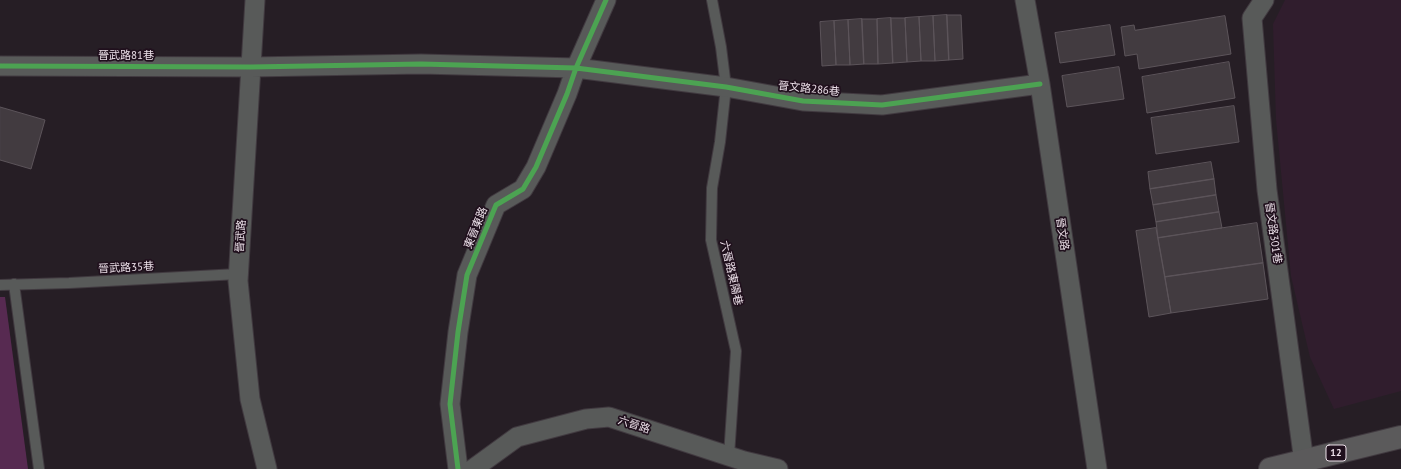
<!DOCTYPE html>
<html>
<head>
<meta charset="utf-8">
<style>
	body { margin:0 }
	canvas { display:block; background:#261e25 }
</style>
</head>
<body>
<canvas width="1401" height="469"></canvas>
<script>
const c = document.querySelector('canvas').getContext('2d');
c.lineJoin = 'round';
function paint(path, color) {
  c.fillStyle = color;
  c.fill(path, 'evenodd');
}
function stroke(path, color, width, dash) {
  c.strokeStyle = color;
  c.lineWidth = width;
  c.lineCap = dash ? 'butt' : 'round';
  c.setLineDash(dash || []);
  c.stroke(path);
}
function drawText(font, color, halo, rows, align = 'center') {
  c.font = font + ' "PT Sans","Noto Sans TC",sans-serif';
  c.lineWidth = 3.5;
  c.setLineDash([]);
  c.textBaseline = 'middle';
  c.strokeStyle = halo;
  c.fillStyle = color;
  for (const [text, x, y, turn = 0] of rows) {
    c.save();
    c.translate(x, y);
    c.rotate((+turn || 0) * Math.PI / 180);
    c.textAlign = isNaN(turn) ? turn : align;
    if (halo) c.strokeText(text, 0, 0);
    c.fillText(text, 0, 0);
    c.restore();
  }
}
paint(new Path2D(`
	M1285,0h116v391l-67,18 -24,-52 -19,-81 -15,-157 -3,-95z`), '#301d2d');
paint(new Path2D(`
	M0,297h5l23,172h-28z`), '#572a51');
const building = new Path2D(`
	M947,15l2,45 -14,1 -2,-45z
	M947,15h14l2,44 -14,1z
	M933,16l2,45h-14l-2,-44z
	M1225,16l6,38 -92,15 -2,-15 -12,2 -4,-29 13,-2 1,5z
	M919,17l2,44 -14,1 -2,-44z
	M891,18l2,45 -15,1 -1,-45z
	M891,18h14l2,44 -14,1z
	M862,19l2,45 -14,1 -2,-45z
	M862,19h15l1,45h-14z
	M848,20l2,45h-14l-2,-44z
	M834,21l2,44 -14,1 -2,-44z
	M1110,25l5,30 -55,8 -5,-30z
	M1229,62l6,36 -88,15 -5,-36z
	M1119,67l5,32 -57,8 -5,-31z
	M1234,106l5,36 -83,12 -5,-36z
	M0,107l45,13 -14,49 -31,-9z
	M1211,162l3,17 -64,10 -2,-17z
	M1214,179l2,16 -63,10 -3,-16z
	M1216,195l3,17 -63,10 -3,-17z
	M1219,212l3,16 -64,10 -2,-16z
	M1257,223l6,40 -98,14 -7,-39z
	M1156,228l15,85 -22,4 -13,-86z
	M1263,263l5,36 -97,14 -6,-36z`);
paint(building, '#423b40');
stroke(building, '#5c545a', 1);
const service = new Path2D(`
	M712,0l9,47 5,40 -6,55 -8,46 -1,52 25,111 -7,105
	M14,284l25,185
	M0,285l69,-2 169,-9`);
const minor = new Path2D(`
	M255,0l-17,281 12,118 17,70
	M1025,0l15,84 57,385
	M1264,0l-12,18 15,172 38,279
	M0,66l251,1 170,-3 155,4 150,19 77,14 79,4 158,-21
	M458,469l-8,-65 8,-72 9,-57 29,-70 27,-16 13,-22 31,-73 9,-26 30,-68
	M473,469l44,-32 69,-18 23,-2 135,44 34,8`);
const primary = new Path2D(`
	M1270,469l131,-32`);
stroke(service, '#413a40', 12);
stroke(minor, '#413a40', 21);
stroke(primary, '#413a40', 24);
stroke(service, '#585a59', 10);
stroke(minor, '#585a59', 19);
stroke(primary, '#5b5a5b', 22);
stroke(new Path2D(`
	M0,66l251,1 170,-3 155,4 150,19 77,14 79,4 158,-21
	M458,469l-8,-65 8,-72 9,-57 29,-70 27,-16 13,-22 31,-73 9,-26 30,-68`), '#4ca352', 5);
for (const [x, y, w] of [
	[1336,453,20]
]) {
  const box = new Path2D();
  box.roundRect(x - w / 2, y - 8, w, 16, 3);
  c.fillStyle = '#20101d';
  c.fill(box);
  stroke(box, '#ece0e9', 1);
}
drawText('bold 10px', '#ece0e9', null, [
	["12",1336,453]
]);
drawText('11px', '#ece0e9', '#20101d', [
	["晉武路81巷",126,56],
	["晉文路286巷",809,89,6],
	["東晉東路",476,228,-68],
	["晉文路301巷",1273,233,82],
	["晉文路",1062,234,82],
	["晉武路",241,236,-86],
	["晉武路35巷",126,268,-3],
	["六晉路東陽巷",731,273,77],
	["六晉路",634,425,18]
]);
</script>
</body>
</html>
